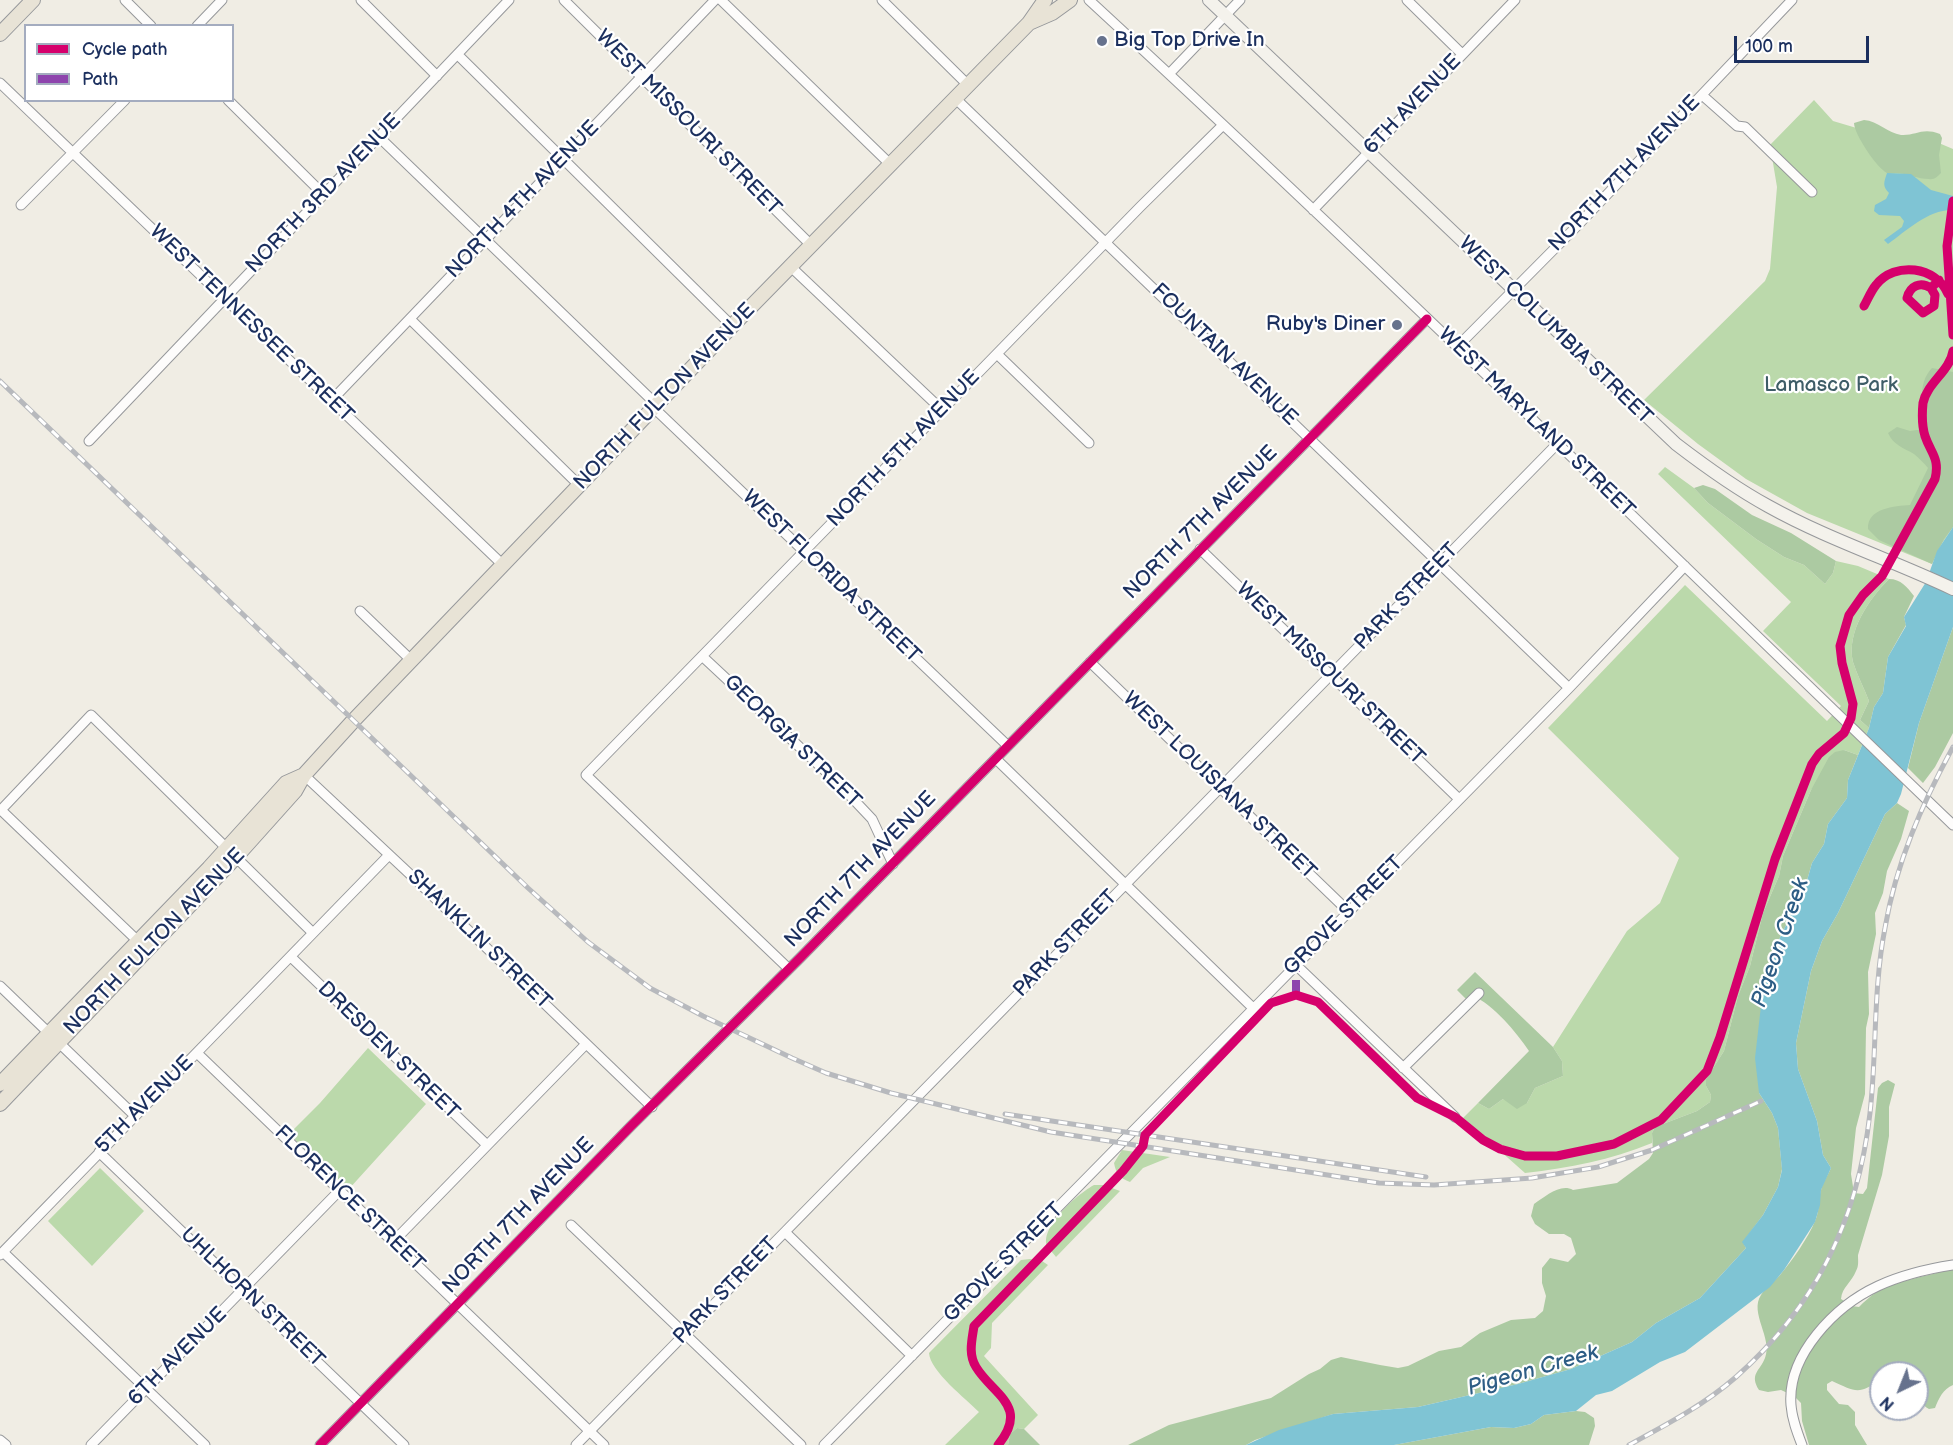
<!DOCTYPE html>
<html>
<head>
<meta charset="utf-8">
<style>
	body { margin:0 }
	#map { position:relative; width:1953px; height:1445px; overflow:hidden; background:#f0ede4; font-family:"Balsamiq Sans",sans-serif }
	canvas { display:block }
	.legend { position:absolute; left:24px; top:24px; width:210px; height:78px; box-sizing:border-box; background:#fff; border:2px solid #a4acbf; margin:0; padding:8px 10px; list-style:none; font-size:18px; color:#1b2f5e }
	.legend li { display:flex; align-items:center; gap:12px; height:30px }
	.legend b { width:30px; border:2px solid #a4acbf }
	.north { position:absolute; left:1869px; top:1361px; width:60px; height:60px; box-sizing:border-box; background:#fff; border:2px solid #a4acbf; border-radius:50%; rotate:223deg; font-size:16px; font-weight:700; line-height:24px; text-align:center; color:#1b2f5e }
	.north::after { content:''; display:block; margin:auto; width:21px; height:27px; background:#66728d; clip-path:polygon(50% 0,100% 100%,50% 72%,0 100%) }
	.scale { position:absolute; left:1734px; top:36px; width:135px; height:27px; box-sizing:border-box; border:3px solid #1b2f5e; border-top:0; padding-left:8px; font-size:18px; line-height:21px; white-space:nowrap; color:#1b2f5e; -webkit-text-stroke:4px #fff; paint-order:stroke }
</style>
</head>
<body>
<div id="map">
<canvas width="1953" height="1445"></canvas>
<ul class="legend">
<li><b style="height:8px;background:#d6006c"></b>Cycle path</li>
<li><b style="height:8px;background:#8e44ad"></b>Path</li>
</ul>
<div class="north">N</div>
<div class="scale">100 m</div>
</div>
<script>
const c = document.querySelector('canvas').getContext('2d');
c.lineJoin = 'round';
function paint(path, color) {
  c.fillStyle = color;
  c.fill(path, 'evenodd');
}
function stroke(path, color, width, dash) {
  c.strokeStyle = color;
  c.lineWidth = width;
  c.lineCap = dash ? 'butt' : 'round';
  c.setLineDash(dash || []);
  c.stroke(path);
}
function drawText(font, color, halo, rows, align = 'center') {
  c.font = font + ' "Balsamiq Sans",sans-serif';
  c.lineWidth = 4.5;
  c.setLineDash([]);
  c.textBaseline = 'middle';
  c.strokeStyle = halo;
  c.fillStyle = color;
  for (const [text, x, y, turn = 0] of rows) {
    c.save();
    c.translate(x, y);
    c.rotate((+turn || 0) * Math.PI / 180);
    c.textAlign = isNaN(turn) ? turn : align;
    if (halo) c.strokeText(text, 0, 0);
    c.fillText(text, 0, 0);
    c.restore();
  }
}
paint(new Path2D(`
	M1814,100l19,21 74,22 20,-5 26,11v378l-16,24 -5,13 -125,-51 -61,-34 -48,-35 -54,-44 121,-119 5,-12 7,-82 -7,-42z
	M1665,467l29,21 14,15 48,36 28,18 20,8 21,19 8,-11 3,-12 22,5 31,13c-20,20 -43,53 -36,83 4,13 11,26 16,39l-9,19 9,8 -11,27 -14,-5 -33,40 -28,66 -4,20 -16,37 -13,53 -12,30 -14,55 -18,28v7l5,9 -1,7 -13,9 -42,16 -3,6v10c-42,17 -82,25 -127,30l-62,-55 15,-15 11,6 14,-10 24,4 8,-15 28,-12 -1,-15 -9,-14 74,-116 33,-28 19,-45 -131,-130 137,-143 142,136 14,-15 -78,-75 28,-29 -133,-128z
	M368,1048l58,56 -78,86 -59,-56 31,-31z
	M1122,1150l48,7 -27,11 -13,14c-10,-4 -14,-8 -16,-19z
	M100,1168l44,43 -52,55 -44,-45z
	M1094,1185h10l16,6 -64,66c-2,-3 -7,-8 -9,-11 -7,-20 32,-53 47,-61z
	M1030,1259l12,2 6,4 -56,58 -1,25 -7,8 54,59 -14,14 -7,-1 -7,6 -2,11h-63l34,-33c-13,-13 -49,-41 -50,-59l92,-93z`), '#bbd9ab');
paint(new Path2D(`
	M1864,120c14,1 24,13 37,15 15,1 21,-8 39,-1l2,4 -3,17 2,18c-4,4 -7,7 -12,6 -11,0 -21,-5 -32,-6 -3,0 -7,1 -10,0 -10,-5 -33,-39 -33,-50z
	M1932,368l21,4v155l-9,12 -12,25 -53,-24 -11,-11c-1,-21 27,-23 42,-24l18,-37c-4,-5 -9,-10 -14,-14 -10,-6 -21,-9 -26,-21l9,-6 13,4 14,-2 3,-4c-5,-19 -10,-41 5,-57z
	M1703,485l12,4 37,26 39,18 45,28 -3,12 -8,11 -21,-19 -20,-8 -28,-18 -48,-36 -14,-15z
	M1889,579c12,0 18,8 25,17l-10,21 2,8 -18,32 -5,36 -9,14 -5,21 -9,-8 9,-19c-5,-13 -12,-26 -16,-39 -7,-30 16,-63 36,-83z
	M1953,627v106l-18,34 -12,16 -15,-15 11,-45z
	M1844,750l14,5 -10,25 -1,18 -19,26 -4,20 -12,19 -6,21 -33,68 -14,141 13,20 6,15 4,41 -4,18 -15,28 -20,27 3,6 -46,50 -44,25 -24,19 -61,27 -53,15 -100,23 -85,7 -78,26 -9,5h-118l41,-20 102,-27 38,-24 11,-5 11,-9 10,-3 39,8 18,3 10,-2 31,-15 22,-4 19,-14 31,-13 24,-2 8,-7 3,-15 -4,-13v-15l8,-10 18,4 8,-8 -5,-16 -7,-4h-15l-14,-10 -4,-8 3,-12c11,-7 26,-21 39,-14l44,-7 32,-24 4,-6 -1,-20 3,-6 42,-16 13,-9 1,-7 -5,-9v-7l18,-28 14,-55 12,-30 13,-53 16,-37 4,-20 28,-66 18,-33 6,-5z
	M1897,803l12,8 -8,28 -14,32 -4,22 -8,20 1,21 -8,38 1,42 -3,14 -1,66 -9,34 -5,46 3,19 9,1 4,-6 11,-100 4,-5 6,-3 7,4 -6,23v29l-7,39 -24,80c0,6 1,11 -2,16 -4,11 -14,16 -15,28l11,7 7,1c5,-5 11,-11 18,-15 23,-13 51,-15 76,-24v117c-10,4 -14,13 -18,23l-6,1c-14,-8 -12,-22 -12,-36h-36v6c-22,16 -25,13 -49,2l-5,3v6l12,14 9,1 7,7v13l12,20h-58l-7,-24 -1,-18 -7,-7 -13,-6 -13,2 -9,-2c-10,-16 1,-19 6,-32 8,-20 -16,-45 -4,-63 4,-7 13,-13 19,-20 12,-14 28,-37 35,-54 5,-11 3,-21 6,-31 2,-8 7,-15 10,-22l-8,-13 -6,-34 -19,-52 -2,-26 15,-72 11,-30 16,-28 47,-99z
	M1475,972l78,75 9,14 1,15 -28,12 -8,15 -10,6 -14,-10 -14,10 -11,-6 51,-52c-12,-18 -36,-47 -56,-55l-7,3 -9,-9z
	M1576,1411l9,1 9,6 1,8 -6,19h-195l97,-18 23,1 17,-4 13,-9z
	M1017,1428l7,1 16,16h-32l2,-11z`), '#accaa2');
paint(new Path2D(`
	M1887,173l24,1 20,16 22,6v14c-24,-1 -47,21 -65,34l-4,-4 18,-13 2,-6 -4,-5 -21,-1 -5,-4 1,-6 11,-6 3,-6c-7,-7 -5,-11 -2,-20z
	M1953,527v100l-34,96 -18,71 -4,9 -12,11 -47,99 -16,28 -11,30 -15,72 2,26 19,52 6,34 8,13 -10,22 -1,15 -5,17 -31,48 -14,17 -85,65 -25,10 -48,29 -16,4 -20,16 -32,4 -13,9 -17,4 -23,-1 -97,18h-148l33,-15 54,-16 85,-7 100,-23 53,-15 61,-27 24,-19 44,-25 46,-50 -4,-6 21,-27 15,-28 4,-17 -4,-42 -6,-15 -13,-20 -4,-35 7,-61 11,-45 33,-68 6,-21 12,-19 4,-20 19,-26 1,-18 21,-52 5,-21 9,-14 5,-36 18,-31 -2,-9 22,-35 11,-31z`), '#7fc4d4');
const minor = new Path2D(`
	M125,0l26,26
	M361,0l76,76
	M564,0l248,246
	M721,0l170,165
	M882,0l86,85
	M1089,0c293,270 577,549 864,825
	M1407,0l55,54
	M197,26l25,-26
	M458,55l274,271
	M1169,74l71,-74
	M0,83l503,482
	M1702,95l35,31 8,1 67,65
	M956,99l613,589
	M228,100l95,94
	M379,137l278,268
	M21,205l104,-105
	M1313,210l202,-210
	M791,267l151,143
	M410,319l169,166
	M1457,347l121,-122 214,-225
	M997,354l92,89
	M331,401l384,-401
	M654,408l354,338
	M89,441l420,-441
	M1200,549l259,250
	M360,611l51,49
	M702,656l135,126 35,37 21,45
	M1090,662l258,249
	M996,759l257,249
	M304,775l110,103 238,229
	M1,810l141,135
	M0,811l91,-96 222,218
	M291,957l195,187
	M1296,965l159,152
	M789,969l-203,-194 554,-568 83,-82
	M0,986l134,129
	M197,1053l407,392
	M1403,1068l76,-75
	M99,1152l305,293
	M571,1225l230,220
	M785,1232l127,124
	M394,1241l192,-197
	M3,1252l202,193
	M0,1255l389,-400
	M0,1440l6,5
	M91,1445l248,-254
	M320,1445l311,-319 169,-168 627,-639
	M576,1445l981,-1001
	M824,1445l745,-757 116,-122
	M1802,1445c-5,-13 -10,-26 -11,-40 -4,-50 44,-99 87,-119 24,-11 49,-17 75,-21`);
const secondary = new Path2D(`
	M1209,0l467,444c30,23 59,44 92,62 59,33 124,54 185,83`);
const primary = new Path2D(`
	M1029,23l23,-10 18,-13
	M0,34l33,-34
	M0,1084l209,-216 77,-85 18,-8
	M0,1104l235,-246 60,-67 9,-16 50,-55 378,-394 297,-303 16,-23`);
stroke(minor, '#96989b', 11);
stroke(secondary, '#96989b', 14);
stroke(primary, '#96989b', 16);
stroke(minor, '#fdfcfb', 9);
stroke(secondary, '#f4f2ec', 12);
stroke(primary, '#e8e3d6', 14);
const rail = new Path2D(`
	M0,381l528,507 60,54 62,46 53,28 89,42 34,15 65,20 160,39 328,51 55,2 98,-7 66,-11 54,-17 109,-49
	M1005,1114l421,63
	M1629,1445c37,-20 75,-40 107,-68 80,-71 122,-158 134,-264 7,-62 3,-124 15,-185 11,-65 37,-124 68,-181`);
stroke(rail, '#b7b9bd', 5);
stroke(rail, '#fff', 3, [9]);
stroke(new Path2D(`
	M1296,995v-30`), '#8e44ad', 8, [15, 8]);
stroke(new Path2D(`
	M1953,201l-6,45 6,89
	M1931,288l4,7 -1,11 -11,7 -16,-15c3,-12 13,-17 24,-10l8,-8
	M1864,306c4,-7 7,-15 12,-21 19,-24 60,-19 72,9
	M320,1445l311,-319 169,-168 627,-639
	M998,1445c32,-39 -5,-50 -22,-78 -8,-13 -4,-27 -2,-41l149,-155 20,-25 2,-11 126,-132 25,-8 22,7 99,96 38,19 28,23 17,9 25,7h32l57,-12 47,-24 46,-49 13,-34 55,-178 37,-95 7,-10 25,-21 7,-15 2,-14 -11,-41 -2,-17 9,-31 14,-20 19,-19 53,-97c5,-21 -4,-25 -10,-43 -3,-10 -3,-23 -2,-33 4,-20 27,-32 30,-52`), '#d6006c', 9);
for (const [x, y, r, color] of [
	[1102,41,6,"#66728d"],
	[1397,325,6,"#66728d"]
]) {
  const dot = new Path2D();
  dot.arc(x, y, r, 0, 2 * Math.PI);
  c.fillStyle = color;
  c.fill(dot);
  stroke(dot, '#fff', 2);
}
drawText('21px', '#1b2f5e', '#fff', [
	["Big Top Drive In",1114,41],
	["Ruby's Diner",1385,325,"right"]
], 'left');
drawText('21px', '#1b2f5e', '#fff', [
	["6TH AVENUE",1413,105,-46],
	["WEST MISSOURI STREET",688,123,45],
	["NORTH 7TH AVENUE",1625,174,-46],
	["NORTH 3RD AVENUE",324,194,-46],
	["NORTH 4TH AVENUE",523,200,-46],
	["WEST TENNESSEE STREET",251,324,44],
	["WEST COLUMBIA STREET",1555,331,44],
	["FOUNTAIN AVENUE",1224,355,44],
	["NORTH FULTON AVENUE",665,397,-46],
	["WEST MARYLAND STREET",1536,423,44],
	["NORTH 5TH AVENUE",904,449,-46],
	["NORTH 7TH AVENUE",1201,523,-45],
	["WEST FLORIDA STREET",831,577,44],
	["PARK STREET",1407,597,-46],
	["WEST MISSOURI STREET",1330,674,44],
	["GEORGIA STREET",792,742,44],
	["WEST LOUISIANA STREET",1219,786,44],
	["NORTH 7TH AVENUE",861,870,-46],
	["GROVE STREET",1344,916,-45],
	["SHANKLIN STREET",479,940,44],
	["NORTH FULTON AVENUE",155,942,-46],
	["PARK STREET",1066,944,-46],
	["DRESDEN STREET",388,1051,44],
	["5TH AVENUE",145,1105,-45],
	["FLORENCE STREET",349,1199,44],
	["NORTH 7TH AVENUE",519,1216,-46],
	["GROVE STREET",1004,1263,-45],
	["PARK STREET",726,1291,-46],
	["UHLHORN STREET",252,1298,44],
	["6TH AVENUE",178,1357,-45]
]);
drawText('21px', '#3e5d67', '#fff', [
	["Lamasco Park",1831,386]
]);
drawText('italic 22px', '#2d5d85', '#fff', [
	["Pigeon Creek",1781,943,-71],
	["Pigeon Creek",1533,1371,-16]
]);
</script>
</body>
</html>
